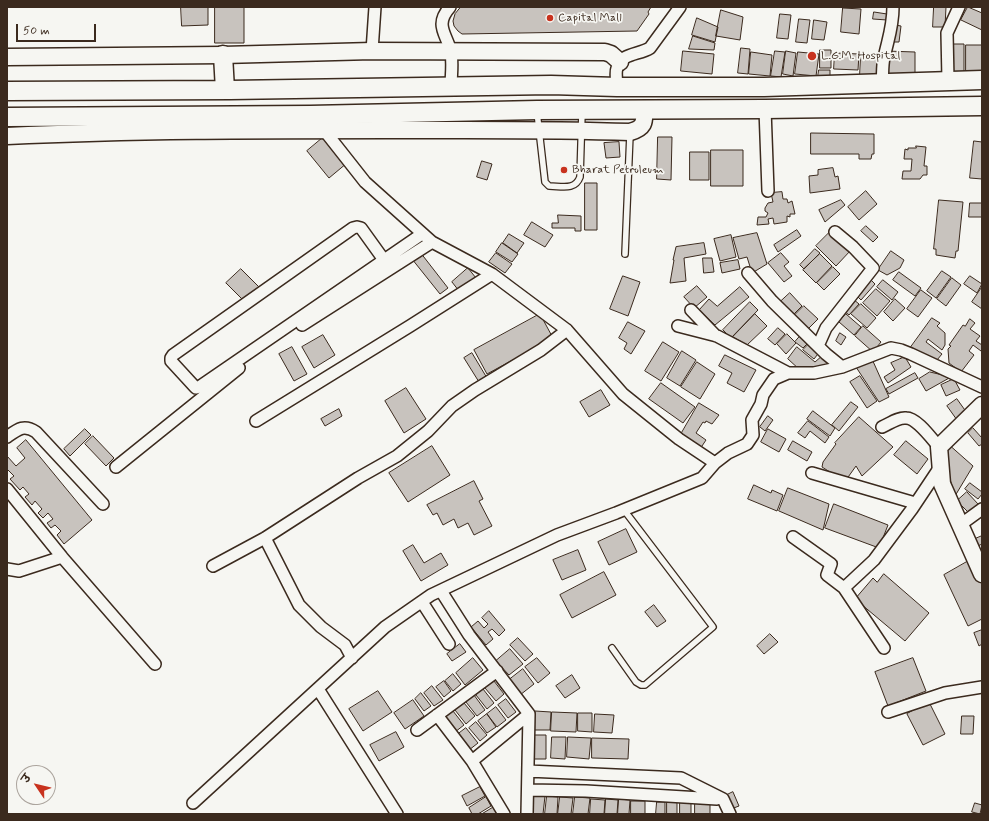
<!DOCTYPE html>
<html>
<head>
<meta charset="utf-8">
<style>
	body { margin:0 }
	#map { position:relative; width:989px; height:821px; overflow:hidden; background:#f6f6f2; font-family:Mynerve,"Playpen Sans Deva",sans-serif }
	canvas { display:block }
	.frame { position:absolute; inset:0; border:8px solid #3b2a1e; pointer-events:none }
	.north { position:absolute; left:16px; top:765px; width:40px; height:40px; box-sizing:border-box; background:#f6f6f2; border:1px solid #aba49d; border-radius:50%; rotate:305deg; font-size:11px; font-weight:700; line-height:16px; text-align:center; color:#3b2a1e }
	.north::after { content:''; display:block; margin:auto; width:14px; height:18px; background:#c8321e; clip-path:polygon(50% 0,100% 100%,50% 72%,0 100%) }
	.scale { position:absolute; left:16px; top:24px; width:80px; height:18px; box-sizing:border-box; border:2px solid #3b2a1e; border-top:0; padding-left:5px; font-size:12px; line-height:14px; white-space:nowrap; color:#3b2a1e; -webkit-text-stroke:3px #f6f6f2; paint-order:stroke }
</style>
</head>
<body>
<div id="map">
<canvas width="989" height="821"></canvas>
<div class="frame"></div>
<div class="north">उ</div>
<div class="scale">50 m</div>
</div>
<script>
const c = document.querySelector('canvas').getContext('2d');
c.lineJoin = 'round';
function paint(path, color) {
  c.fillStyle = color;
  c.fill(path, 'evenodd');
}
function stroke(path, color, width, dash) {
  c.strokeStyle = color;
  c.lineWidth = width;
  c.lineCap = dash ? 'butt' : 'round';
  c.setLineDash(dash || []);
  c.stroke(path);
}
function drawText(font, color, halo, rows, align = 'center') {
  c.font = font + ' Mynerve,sans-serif';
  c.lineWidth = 3.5;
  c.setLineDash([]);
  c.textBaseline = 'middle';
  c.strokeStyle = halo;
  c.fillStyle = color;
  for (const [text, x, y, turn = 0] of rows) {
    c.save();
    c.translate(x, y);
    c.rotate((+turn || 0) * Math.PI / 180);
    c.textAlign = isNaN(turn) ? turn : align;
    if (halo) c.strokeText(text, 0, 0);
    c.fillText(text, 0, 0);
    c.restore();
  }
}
const building = new Path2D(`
	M181,7h27v18l-26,1z
	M215,7h29v36h-29z
	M461,7h190l-3,5 1,2 -12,17 -175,3 -4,-3 -4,-5 -1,-5 2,-7z
	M934,7h12l-1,20h-12z
	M968,7l14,6v17l-21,-10z
	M843,8l18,1 -2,25 -18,-2z
	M721,10l22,7 -3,23 -24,-4z
	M874,12l13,2v6l-14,-1z
	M780,14l11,1 -3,24 -11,-1z
	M697,18l21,9 -3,15 -23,-7z
	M799,19l11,1 -3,23 -11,-1z
	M814,20l13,2 -3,18 -12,-1z
	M895,25l6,1 -2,16h-6z
	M693,36l22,7 -1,7 -25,-1z
	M949,44h15v31h-15z
	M966,45h16v31h-16z
	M741,48l9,1 -2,25 -10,-1z
	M820,50h11v18h-11z
	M683,51l31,3 -2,20 -31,-3z
	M775,51l10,1 -4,25 -10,-1z
	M786,51l10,2 -3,23 -10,-2z
	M886,51l29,1v27l-29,-1z
	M751,52l21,3 -2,21 -21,-2z
	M798,52l21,2 -3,22 -21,-2z
	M835,53l24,1 -1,16 -24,-1z
	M861,56l19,1 -1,19 -19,-1z
	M819,70h11v7h-12z
	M811,133l63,1v20h-2l-1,5h-12v-5h-48z
	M325,136l22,27 -18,15 -22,-27z
	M658,137h14l-1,43 -14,-1z
	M974,141l8,1v37l-12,-1z
	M619,142l1,15 -14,1 -2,-15z
	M916,146l10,1 -2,19h3v9h-4l-3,4h-18l1,-8h8l1,-12h-8l1,-10 3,1v-2h8z
	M711,150h32v36h-32z
	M690,152h19v28h-19z
	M482,161l10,3 -5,16 -10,-3z
	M833,168l2,9 3,-1 2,13 -30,4 -1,-17 9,-1v-5z
	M585,183h12v47h-12z
	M866,191l11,13 -18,16 -11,-13z
	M782,192l1,7h4l1,4 4,-2 3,13h-5v3l-3,-1v6l-13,2 -1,-6 -5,1 1,5 -12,1 1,-8h8l2,-4 -3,-2v-3l3,-5 5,-1 -2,-9z
	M841,200l4,5 -20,17 -6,-12z
	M939,200l24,2 -5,49h-2l-1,7 -19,-3v-6h-2z
	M970,203h12v14h-13z
	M558,215l23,1v15h-6v-3h-23v-5h6z
	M532,222l21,13 -8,12 -21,-12z
	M866,226l12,11 -5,5 -12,-11z
	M797,230l4,6 -23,16 -4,-7z
	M831,231l20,19 -15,16 -20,-20z
	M757,233l10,31 -15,9 -5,-16 -8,2 -6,-21z
	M509,234l15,9 -7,10 -14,-10z
	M731,235l5,22 -16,4 -6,-22z
	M502,243l16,11 -6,8 -16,-10z
	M704,243l2,11 -22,4 2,23 -16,2 4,-23h-1l3,-13z
	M815,249l5,4 -16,16 -4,-4z
	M891,251l13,9 -4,8 -13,7 -9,-5z
	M420,252l28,36 -8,6 -28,-35z
	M496,253l16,11 -7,9 -16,-11z
	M781,253l8,9 -5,4 8,10 -8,6 -16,-19z
	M820,254l12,12 -16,17 -13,-13z
	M703,258h9l2,14 -10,1z
	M738,260l2,9 -18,4 -2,-10z
	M833,267l7,7 -16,16 -7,-7z
	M468,268l8,10 -17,13 -7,-9z
	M241,269l18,18 -15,14 -18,-18z
	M942,271l9,6 -15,21 -9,-7z
	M899,272l22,16 -6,8 -22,-16z
	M623,276l17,6 -12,34 -18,-7z
	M970,276l12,8 -5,9 -13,-9z
	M868,277l7,7 -14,16 -7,-7z
	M952,278l9,7 -15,21 -9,-7z
	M883,280l15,12 -6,8 -15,-13z
	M697,286l10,11 -13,11 -10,-11z
	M740,287l9,10 -34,28 -16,-15 10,-11 8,7z
	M982,287v22l-10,-7z
	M876,289l14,12 -13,15 -14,-13z
	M921,290l11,8 -14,19 -11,-8z
	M790,293l12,13 -11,11 -13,-13z
	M853,299l6,5 -10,11 -6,-5z
	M895,299l10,9 -12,13 -9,-9z
	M750,302l8,8 -27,28 -8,-8z
	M861,304l15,14 -9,10 -16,-14z
	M804,306l14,13 -12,12 -14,-13z
	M540,314l13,24 -66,36 -13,-24z
	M755,314l12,12 -20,19 -14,-8z
	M846,314l15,13 -7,8 -15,-13z
	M932,318l8,5 -3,3 8,7v12l-3,5 -14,-11 -2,3 16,12 -5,6h-6l-20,-13z
	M970,319l5,4 -5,6 10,7 -4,5 6,4v5l-1,1 -8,-6 -4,6 5,4 -13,17 -12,-9 -1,-14 3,-3 -2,-1 14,-20 2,1z
	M628,322l17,9 -14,23 -7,-5 3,-6 -8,-5z
	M863,326l18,16 -8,10 -18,-16z
	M778,328l7,6 -10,11 -7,-6z
	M840,333l6,4 -5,8 -5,-4z
	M787,334l9,9 -10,11 -9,-10z
	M802,334l8,7 -7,7 -8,-6z
	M323,335l12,20 -21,13 -12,-21z
	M663,342l16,10 -18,29 -16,-10z
	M811,342l10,8 -7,9 -11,-9z
	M292,347l15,27 -13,7 -15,-27z
	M797,347l18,15 8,-7 8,10 -31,5 -12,-11z
	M682,351l14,9 -16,26 -13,-8z
	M472,353l15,25 -8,4 -15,-24z
	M725,355l31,15 -12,22 -17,-9 5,-10 -13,-7z
	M905,357l6,10 -23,16 -4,-6 11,-7 -4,-7z
	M872,359l17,38 -10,5 -25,-38z
	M697,362l18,12 -15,25 -19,-12z
	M930,372l21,5 -25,14 -7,-12z
	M915,373l3,5 -29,16 -3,-5z
	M860,376l17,25 -10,7 -17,-26z
	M954,379l6,11 -14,6 -5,-11z
	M661,383l34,24 -12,16 -34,-24z
	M406,388l20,31 -22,14 -19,-32z
	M601,390l9,15 -21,12 -9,-15z
	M957,399l10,14 -10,7 -10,-14z
	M851,402l7,5 -19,24 -7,-6z
	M699,403l20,12 -7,9 -6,-3 -1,2 -2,-1 -7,11 10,7 -6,9 -20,-13z
	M339,409l3,7 -17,10 -4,-7z
	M813,411l22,17 -5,8 -23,-17z
	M768,416l5,4 -8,11 -5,-4z
	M859,417l34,30 -31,29 -6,-10 -10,14 -5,-1 -19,-12 1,-5 13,-18 -1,-1z
	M808,421l21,16 -4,6 -15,-12 -5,7 -7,-5z
	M973,428l9,10v6l-3,2 -11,-13z
	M85,429l6,6 -21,21 -6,-7z
	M768,429l18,10 -7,13 -18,-10z
	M93,436l21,22 -8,8 -21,-22z
	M26,440l66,80 -28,24 -7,-9 4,-4 -6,-6 -4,3 -4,-5 6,-4 -5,-6 -5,5 -5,-5 4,-4 -7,-8 -3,4 -7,-8 4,-3 -6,-7 -3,3 -10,-11 4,-3 -7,-7v-13l9,10 9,-8 -8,-10z
	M793,441l19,11 -5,9 -19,-11z
	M906,441l22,18 -11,15 -23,-19z
	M947,443l26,23 -18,30 -8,-27z
	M432,446l18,29 -42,27 -19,-29z
	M474,481l9,18 -4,2 13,25 -18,9 -6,-12 -10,5 -4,-9 -11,6 -6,-12 -4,2 -6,-10z
	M970,483l12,9v2l-4,5 -13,-10z
	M754,485l17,8 1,-3 11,5 -6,16 -29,-12z
	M788,488l41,16 -6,26 -44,-19z
	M967,492l11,12 -9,9 -12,-12z
	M834,504l54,21 -9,23 -54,-20z
	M626,529l11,23 -28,13 -11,-23z
	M982,536v8l-4,2 -3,-7z
	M413,545l11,18 17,-10 7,12 -27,16 -18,-30z
	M578,550l8,20 -24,10 -9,-20z
	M972,559l10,21v39l-14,7 -24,-51z
	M604,572l12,23 -44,23 -12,-23z
	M884,574l45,39 -24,28 -50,-42 18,-21 4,4z
	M654,605l12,16 -9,6 -12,-15z
	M489,611l16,19 -6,6 -7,-7 -4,3 5,7 -7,6 -15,-18 7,-6 6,7 4,-4 -6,-6z
	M982,630v14l-3,2 -5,-13z
	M770,634l8,8 -14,12 -7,-8z
	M518,638l15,16 -8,7 -15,-16z
	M460,644l6,8 -14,9 -5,-7z
	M510,649l13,15 -14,11 -13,-14z
	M473,658l10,12 -18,15 -9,-12z
	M537,658l13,15 -12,10 -13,-16z
	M913,658l13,33 -38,15 -13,-34z
	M523,669l11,15 -14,11 -11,-15z
	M453,674l8,10 -8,7 -8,-10z
	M572,675l8,13 -15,10 -9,-12z
	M444,681l7,10 -7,6 -8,-10z
	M494,681l10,13 -8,7 -11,-13z
	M432,686l11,14 -9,6 -10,-13z
	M483,689l11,14 -7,6 -11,-14z
	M378,691l14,21 -29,19 -14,-22z
	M421,693l10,13 -7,5 -9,-12z
	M474,695l11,15 -8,6 -11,-14z
	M506,699l10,13 -8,6 -10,-13z
	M413,700l11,16 -19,13 -11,-16z
	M929,702l16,32 -22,11 -16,-31z
	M464,703l11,13 -9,8 -11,-14z
	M496,707l10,13 -9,7 -10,-13z
	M453,711l11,14 -9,7 -11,-14z
	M535,711l16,1 -1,18h-15z
	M552,712l25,1 -1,19 -25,-1z
	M578,713h14v19l-14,-1z
	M487,714l9,13 -9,6 -9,-12z
	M595,714l19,1 -2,18 -18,-1z
	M962,716h12l-1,18h-12z
	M476,722l11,13 -7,6 -11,-13z
	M466,728l12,15 -9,7 -12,-15z
	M396,732l8,15 -25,14 -9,-16z
	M533,735h13v24h-13z
	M552,737h14l-1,22 -14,-1z
	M568,737l23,1 -2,21 -22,-2z
	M592,738l37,1 -1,20 -36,-1z
	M480,787l5,9 -18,10 -5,-10z
	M733,792l6,14 -8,3 -6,-13z
	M533,796h12l-2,18h-11z
	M547,796l11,1 -1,17h-12z
	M486,797l5,9 -13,8h-6l-3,-6z
	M560,797l13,1 -2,16h-13z
	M575,797l15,1 -2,16h-15z
	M591,799l14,1 -1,14h-14z
	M606,799l12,1 -1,14h-12z
	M619,799l11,1 -1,14h-11z
	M667,800h10v14h-10z
	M680,800h11v14h-11z
	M631,801h14v13h-14z
	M657,802h8v12h-9z
	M695,803h15v11h-15z
	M975,803l7,2 -2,9 -8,-2z
	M494,807l4,7h-16z`);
paint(building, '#c8c3be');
stroke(building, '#3b2a1e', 1);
const lane = new Path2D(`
	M537,112l8,70 4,4c12,0 26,5 31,-9l2,-65
	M625,254l5,-120
	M612,648l24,34 5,3h4l68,-58 -89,-117`);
const street = new Path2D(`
	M450,7c-17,19 -2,28 1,46 2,11 0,23 0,34
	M372,51l3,-44
	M948,80l-1,-47 12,-26
	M882,84c1,-9 0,-18 2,-26 4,-19 9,-31 9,-51
	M617,87c0,-6 -2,-14 0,-19 4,-15 22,-13 33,-20l30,-41
	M765,109l3,82
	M324,130l41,52 67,60 60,32 75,56 56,64 56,45 36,24
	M384,260l-23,-32 -4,-1 -4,1 -180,127 -2,3v3l23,25 2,2 3,-1 223,-153
	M748,273l24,28 54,53 16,13
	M691,310l25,26
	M302,325l130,-83
	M678,326l39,10 71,37h26l28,-6 49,-19 10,2 10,4 71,33
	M818,346l8,-18 47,-60 -20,-21 -18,-15
	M256,421l154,-95 82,-52
	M882,427c7,-3 16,-10 24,-9 11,0 25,20 33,29
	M7,437c11,-8 17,-13 29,-5l67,72
	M116,467l123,-99
	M812,473l103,30
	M7,489l55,68 93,107
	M960,525l22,-16
	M793,537l38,27 -4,11 17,13 40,60
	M265,538l34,67 22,22 24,18 7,13
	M213,566l52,-28 93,-60 39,-22 31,-25 24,-25 23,-16 66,-40 26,-20
	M7,569l12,2 43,-14
	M844,588l30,-28 38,-51 28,-42
	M441,591l28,44 60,79 -2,100
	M422,602l27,42
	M318,689l79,125
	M888,712l57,-19 37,-6
	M437,715l35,46
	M417,730l80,-59
	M528,771l153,7 42,21 7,15
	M528,790l58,1 131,8
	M193,803l192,-176 46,-32 126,-60 59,-22 86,-35 13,-15 13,-10 19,-9 6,-9 -1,-15 9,-16 2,-9 11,-16 14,-6
	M504,814l-32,-53 57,-47`);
const secondary = new Path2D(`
	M7,57l216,-2 149,-4 233,1 6,2 9,8
	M7,136c126,-6 252,-6 379,-6 81,0 163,-1 244,2 14,-4 15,-9 14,-23
	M982,405l-43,42 3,37 40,90`);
const primary = new Path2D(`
	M223,55l2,35
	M7,91l223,-1 321,-5 66,2h147l218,-7
	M7,117l303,-2 227,-5 228,-1 217,-3`);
stroke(lane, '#3b2a1e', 8);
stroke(street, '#3b2a1e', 14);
stroke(secondary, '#3b2a1e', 19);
stroke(primary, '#3b2a1e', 21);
stroke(lane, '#f6f6f2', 5.5);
stroke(street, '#f6f6f2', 11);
stroke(secondary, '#f6f6f2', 16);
stroke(primary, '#f6f6f2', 18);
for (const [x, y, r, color] of [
	[550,18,4,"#c8321e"],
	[812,56,5,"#c8321e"],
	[564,170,4,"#c8321e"]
]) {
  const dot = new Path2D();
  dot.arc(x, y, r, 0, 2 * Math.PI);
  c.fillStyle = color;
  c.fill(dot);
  stroke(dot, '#f6f6f2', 1.5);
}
drawText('12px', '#3b2a1e', '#f6f6f2', [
	["Capital Mall",558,18],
	["L.G.M. Hospital",821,56],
	["Bharat Petroleum",572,170]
], 'left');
</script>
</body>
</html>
